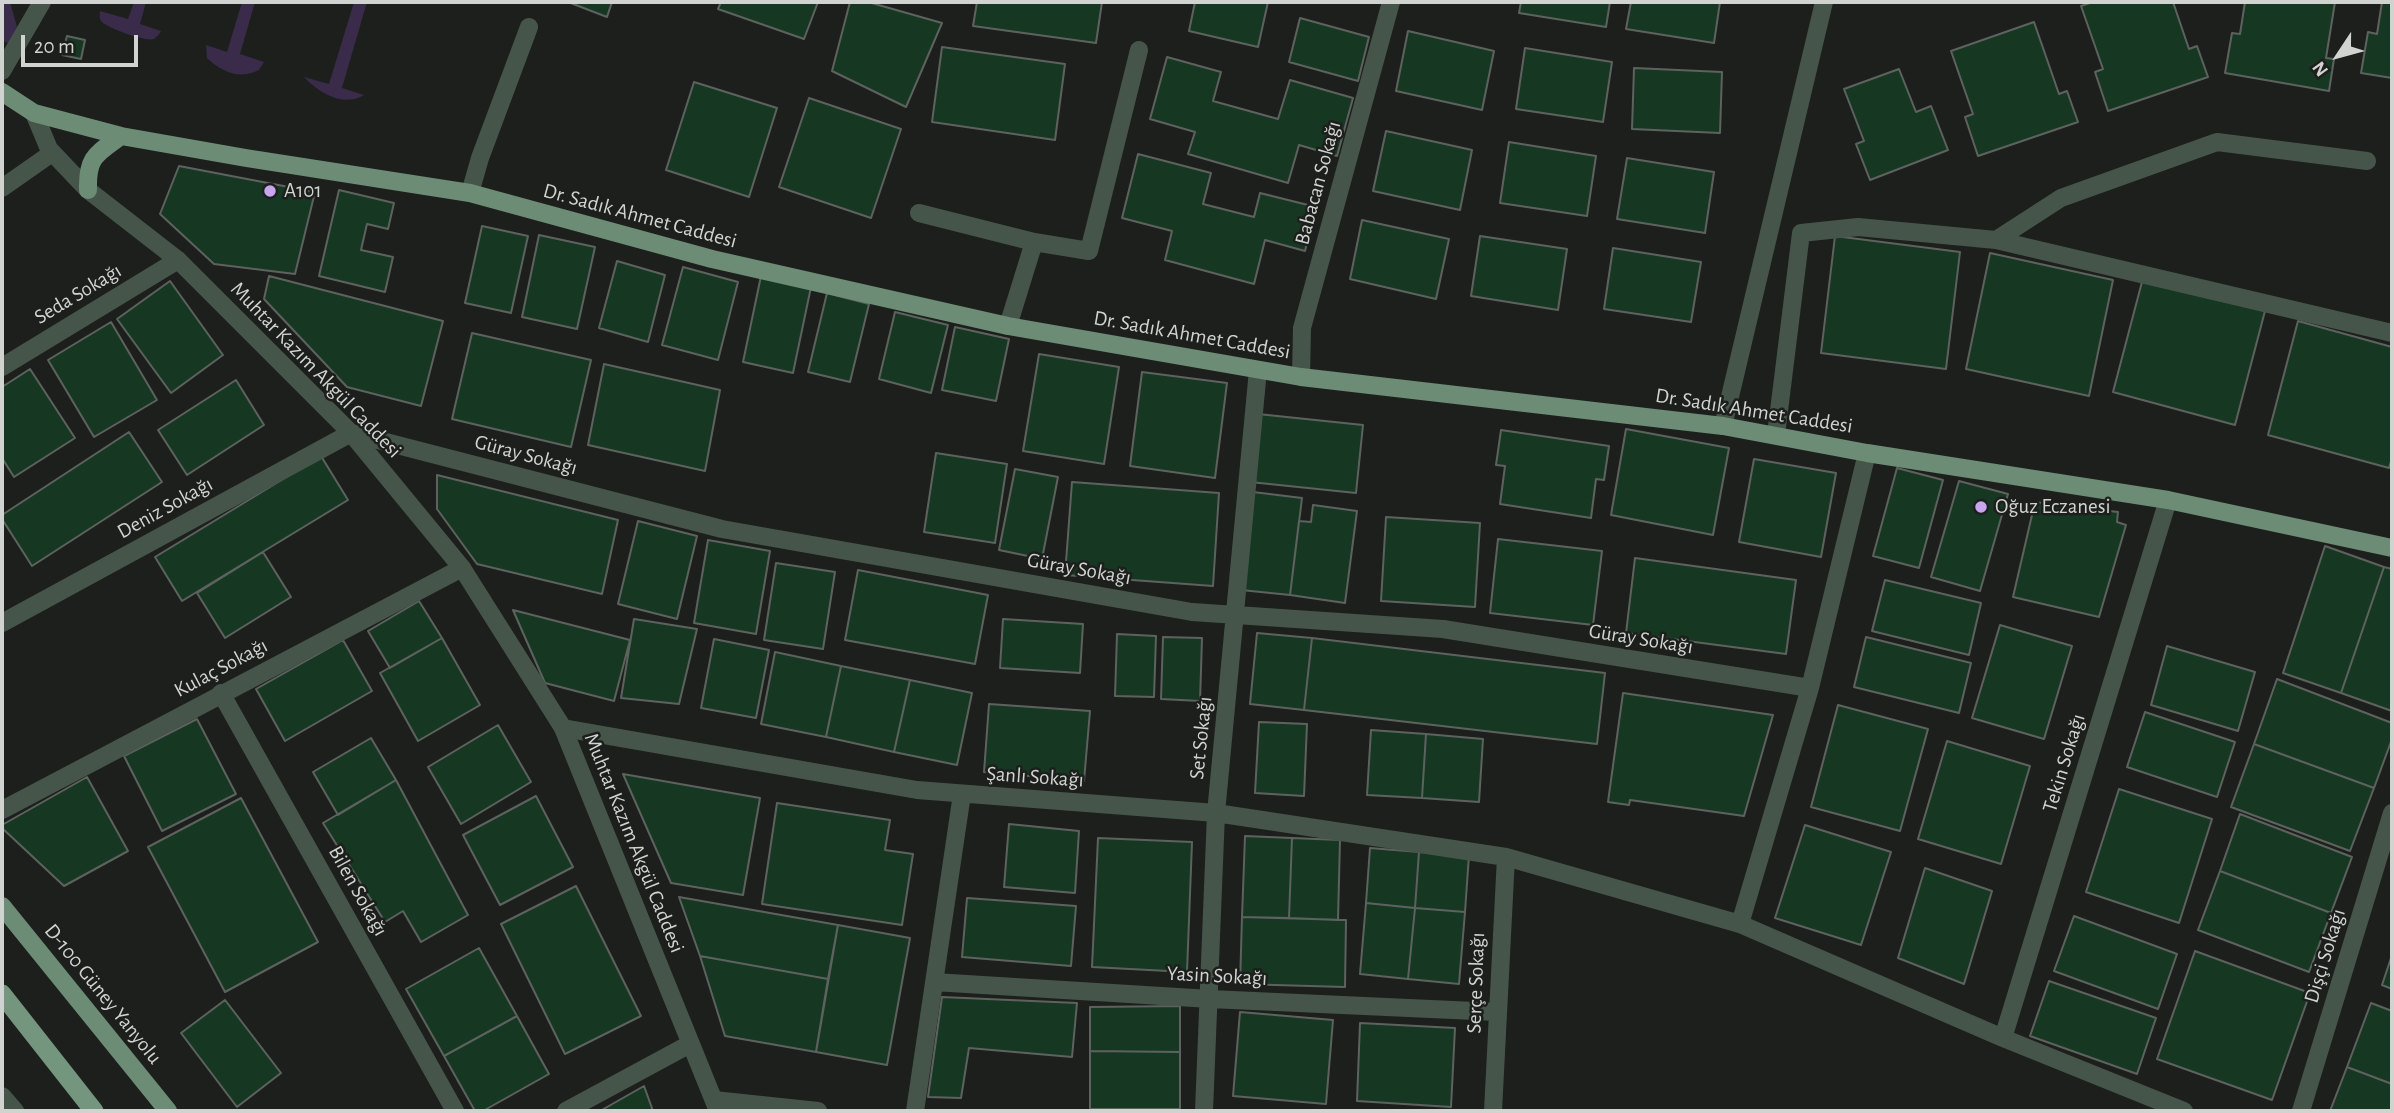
<!DOCTYPE html>
<html>
<head>
<meta charset="utf-8">
<style>
	body { margin:0 }
	#map { position:relative; width:2394px; height:1113px; overflow:hidden; background:#1d1f1d; font-family:"Alegreya Sans",sans-serif }
	canvas { display:block }
	.frame { position:absolute; inset:0; border:4px solid #d1d3d1; pointer-events:none }
	.north { position:absolute; left:2303px; top:21px; width:70px; height:70px; -webkit-text-stroke:5px #1d1f1d; paint-order:stroke; rotate:234deg; font-size:19px; font-weight:700; line-height:28px; text-align:center; color:#d1d3d1 }
	.north::after { content:''; display:block; margin:auto; width:24px; height:32px; background:#d1d3d1; clip-path:polygon(50% 0,100% 100%,50% 72%,0 100%) }
	.scale { position:absolute; left:21px; top:35px; width:117px; height:32px; box-sizing:border-box; border:4px solid #d1d3d1; border-top:0; padding-left:9px; font-size:21px; line-height:24px; white-space:nowrap; color:#d1d3d1; -webkit-text-stroke:5px #1d1f1d; paint-order:stroke }
</style>
</head>
<body>
<div id="map">
<canvas width="2394" height="1113"></canvas>
<div class="frame"></div>
<div class="north">N</div>
<div class="scale">20 m</div>
</div>
<script>
const c = document.querySelector('canvas').getContext('2d');
c.lineJoin = 'round';
function paint(path, color) {
  c.fillStyle = color;
  c.fill(path, 'evenodd');
}
function stroke(path, color, width, dash) {
  c.strokeStyle = color;
  c.lineWidth = width;
  c.lineCap = dash ? 'butt' : 'round';
  c.setLineDash(dash || []);
  c.stroke(path);
}
function drawText(font, color, halo, rows, align = 'center') {
  c.font = font + ' "Alegreya Sans",sans-serif';
  c.lineWidth = 5;
  c.setLineDash([]);
  c.textBaseline = 'middle';
  c.strokeStyle = halo;
  c.fillStyle = color;
  for (const [text, x, y, turn = 0] of rows) {
    c.save();
    c.translate(x, y);
    c.rotate((+turn || 0) * Math.PI / 180);
    c.textAlign = isNaN(turn) ? turn : align;
    if (halo) c.strokeText(text, 0, 0);
    c.fillText(text, 0, 0);
    c.restore();
  }
}
paint(new Path2D(`
	M2,2h8l7,25 -8,17 -7,-4z
	M134,2h12l-6,22 21,7c-1,2 -5,7 -7,8 -8,3 -48,-11 -53,-18 -2,-3 -1,-7 -1,-10l28,8z
	M242,2h13l-15,52 24,8 -5,8c-20,10 -37,2 -52,-12l-1,-13 21,7z
	M354,2h13l-25,86 22,7c-21,13 -46,-3 -60,-18l25,7z`), '#3a2b4a');
const building = new Path2D(`
	M568,2h44l-5,15z
	M721,2h97l-14,37 -86,-30z
	M850,2h18l74,21 -36,84 -74,-36z
	M977,2h125l-6,41 -123,-17z
	M1195,2h73l-10,45 -69,-16z
	M1521,2h89l-4,25 -87,-14z
	M1631,2h89l-6,41 -88,-14z
	M2093,2h80l16,47 8,-3 11,31 -100,34 -13,-39 8,-3 -22,-63z
	M2245,2h90l-9,56 8,1 -5,32 -104,-18 7,-40 8,1z
	M2382,2h10v76l-31,-5 7,-41 9,2z
	M1300,18l69,19 -11,44 -69,-19z
	M2034,22l25,72 8,-3 11,31 -100,34 -13,-39 8,-3 -22,-63z
	M1408,31l86,20 -12,59 -86,-19z
	M67,36l18,4 -4,19 -19,-4z
	M942,47l123,17 -10,76 -123,-18z
	M1525,48l87,14 -9,60 -87,-13z
	M1167,57l54,15 -8,29 65,18 12,-39 63,18 -16,58 -38,-11 -11,38 -100,-29 7,-22 -45,-13z
	M1634,68l88,4 -2,61 -88,-4z
	M1899,69l17,43 15,-6 17,44 -78,30 -14,-36 8,-3 -20,-52z
	M694,82l83,26 -28,89 -83,-27z
	M809,98l92,31 -30,89 -92,-31z
	M1386,131l86,19 -12,60 -87,-19z
	M1509,142l87,14 -9,60 -87,-13z
	M1138,154l73,19 -8,31 51,13 6,-24 56,14 -11,44 -40,-11 -11,44 -89,-24 7,-29 -50,-13z
	M1627,158l87,14 -9,61 -88,-14z
	M179,166l136,26 -20,82 -81,-10 -54,-50z
	M339,190l55,13 -6,26 -21,-5 -6,26 32,7 -8,35 -66,-16z
	M1362,220l87,19 -13,60 -86,-20z
	M482,226l46,10 -17,77 -46,-10z
	M539,235l56,12 -18,82 -55,-12z
	M1480,236l87,13 -9,61 -87,-14z
	M1835,236l125,16 -14,117 -125,-16z
	M1613,248l88,14 -10,60 -87,-13z
	M1990,253l123,27 -24,116 -123,-27z
	M617,261l48,14 -17,67 -49,-14z
	M683,267l55,15 -20,78 -56,-15z
	M269,276l174,45 -22,85 -74,-19 -83,-88z
	M761,276l50,11 -18,86 -50,-11z
	M2143,278l122,33 -30,114 -122,-33z
	M170,281l53,74 -52,38 -54,-74z
	M827,293l42,11 -19,78 -42,-10z
	M895,312l53,13 -17,68 -52,-14z
	M2298,321l94,26v111l-3,10 -121,-33z
	M111,322l46,78 -63,37 -46,-77z
	M955,327l54,12 -13,62 -54,-11z
	M472,333l119,27 -20,87 -119,-28z
	M1039,354l80,13 -15,97 -81,-13z
	M604,364l116,26 -15,81 -117,-26z
	M30,369l45,69 -61,39 -12,-19v-71z
	M1142,372l85,11 -12,95 -85,-12z
	M236,380l28,45 -77,50 -29,-45z
	M1258,414l105,11 -7,68 -106,-11z
	M1626,429l103,19 -16,87 -102,-20z
	M1501,430l108,16 -5,34 -8,-1 -5,39 -91,-14 5,-38 -9,-1z
	M129,432l33,50 -130,84 -30,-47v-4z
	M936,453l71,11 -12,79 -71,-11z
	M321,456l27,44 -166,101 -27,-44z
	M1754,459l82,14 -15,84 -82,-15z
	M1897,468l46,12 -24,88 -46,-12z
	M1015,469l43,8 -16,82 -43,-9z
	M437,475l181,45 -16,74 -125,-30 -40,-55z
	M1959,481l49,13 -28,97 -49,-14z
	M1072,482l147,11 -6,93 -148,-11z
	M1253,492l49,6 -12,97 -49,-5z
	M2035,502l83,10 -1,10 9,3 -27,92 -86,-20z
	M1313,505l44,6 -12,92 -55,-8 9,-74 12,1z
	M1386,517l94,6 -5,84 -94,-6z
	M638,521l59,15 -20,83 -59,-15z
	M1498,539l104,12 -9,74 -103,-12z
	M708,540l62,11 -14,83 -62,-11z
	M2325,546l59,21 -43,126 -58,-20z
	M263,552l28,45 -66,41 -28,-45z
	M1635,558l161,22 -10,74 -160,-21z
	M776,563l59,9 -12,77 -59,-9z
	M2384,567l8,2v142l-51,-18z
	M858,570l130,25 -13,69 -130,-24z
	M1885,580l96,23 -12,52 -97,-24z
	M419,601l23,37 -52,30 -22,-37z
	M513,610l117,30 -16,61 -69,-18z
	M634,619l63,10 -18,75 -58,-6z
	M1003,619l80,5 -3,49 -80,-5z
	M2000,625l72,21 -28,93 -72,-21z
	M1257,633l55,5 -8,72 -54,-6z
	M1117,634l39,2 -2,61 -39,-1z
	M1163,637l39,1 -2,63 -39,-2z
	M1866,637l105,26 -12,50 -105,-26z
	M442,638l38,67 -62,36 -38,-68z
	M1312,638l293,35 -8,71 -293,-34z
	M714,639l55,11 -13,68 -55,-10z
	M343,640l29,51 -87,50 -29,-52z
	M2167,646l88,26 -17,59 -87,-26z
	M775,652l66,14 -15,71 -65,-13z
	M841,666l69,14 -16,72 -68,-15z
	M2277,679l115,44v16l-18,49 -120,-44z
	M910,680l62,13 -15,72 -63,-13z
	M1623,693l150,22 -29,101 -114,-16 -1,5 -21,-3z
	M989,704l101,7 -6,70 -100,-9z
	M1838,705l90,24 -28,102 -89,-24z
	M2145,712l90,30 -18,55 -90,-30z
	M197,719l39,75 -74,37 -38,-75z
	M1259,722l48,2 -3,72 -49,-3z
	M498,725l33,57 -70,42 -33,-57z
	M1371,730l55,4 -4,64 -55,-3z
	M1426,734l57,5 -4,63 -57,-4z
	M371,738l25,42 -58,35 -25,-43z
	M1947,741l83,25 -29,98 -83,-25z
	M2254,744l120,44 -24,63 -119,-44z
	M623,774l137,24 -17,97 -72,-12z
	M87,777l41,74 -64,35 -62,-58v-3z
	M396,780l72,135 -47,27 -18,-31 -18,11 -62,-99z
	M2119,789l93,30 -33,104 -93,-31z
	M536,796l37,71 -73,38 -37,-70z
	M241,798l77,144 -93,50 -77,-145z
	M777,803l113,17 -5,30 28,4 -11,71 -140,-21z
	M2240,814l112,43 -21,56 -111,-42z
	M1009,824l70,7 -4,62 -71,-6z
	M1805,825l86,27 -30,93 -86,-27z
	M1245,836l47,2 -3,80 -47,-1z
	M1098,838l94,4 -5,130 -95,-5z
	M1292,838l48,2 -2,80 -49,-2z
	M1370,848l49,4 -4,56 -49,-5z
	M1419,852l50,3 -4,57 -50,-4z
	M1925,868l67,23 -28,93 -66,-26z
	M2220,871l111,42 -22,59 -111,-42z
	M576,886l65,130 -76,38 -64,-130z
	M679,897l159,28 -10,54 -128,-23z
	M967,898l109,8 -5,60 -109,-9z
	M1366,903l49,5 -7,71 -48,-5z
	M1415,908l50,4 -6,72 -51,-5z
	M2074,916l103,38 -19,55 -104,-38z
	M1242,917l104,3 -1,67 -105,-3z
	M838,925l72,13 -23,127 -71,-13z
	M479,948l38,68 -73,40 -38,-67z
	M2195,951l115,42 -38,107 -115,-41z
	M2392,955v34l-10,-4z
	M700,956l128,23 -12,73 -91,-16z
	M2049,981l107,37 -19,56 -107,-38z
	M942,997l135,6 -5,54 -103,-9 -8,50 -33,-1z
	M225,1000l56,73 -44,34 -56,-74z
	M2371,1003l21,8v73l-45,-17z
	M1180,1006v46l-90,-1v-44z
	M1240,1012l93,8 -7,84 -93,-8z
	M517,1016l32,58 -66,37h-8l-31,-55z
	M1360,1023l95,5 -4,79 -94,-6z
	M1090,1051l90,1v57h-90z
	M2347,1067l45,17v27h-62z
	M644,1086l9,25h-53z`);
paint(building, '#163822');
stroke(building, '#5e625f', 2);
stroke(new Path2D(`
	M2,71l40,-69
	M470,193l10,-35 49,-131
	M919,213l115,29 55,9 50,-201
	M1996,240l65,-42 156,-56 150,19
	M1008,326l26,-84
	M1776,435l25,-202 57,-6 138,13 396,93
	M2,1096l13,15`), '#46554a', 18);
stroke(new Path2D(`
	M2,188l50,-35
	M2,367l176,-107
	M1301,377l1,-49 89,-326
	M1723,426l101,-424
	M2,623l349,-190 371,96 470,83 251,17 367,59
	M221,693l234,418
	M563,728l354,62 299,23 290,44 234,67 263,114 181,73
	M2,810l460,-242
	M1740,924l70,-236 57,-235
	M934,982l276,17 287,13
	M2003,1038l165,-538
	M714,1100l104,11
	M566,1111l124,-67
	M915,1111l47,-317
	M1204,1111l12,-298 42,-443
	M1493,1111l13,-254
	M2301,1111l91,-298`), '#46554a', 18);
stroke(new Path2D(`
	M34,113l15,36 39,41 90,70 173,173 111,135 101,160 155,383`), '#46554a', 18);
stroke(new Path2D(`
	M2,92l32,21 87,23 125,22 224,35 242,66 296,67 293,51 422,49 144,27 301,47 224,48
	M88,190c-1,-33 8,-36 33,-54
	M2,906l166,205`), '#6d8c75', 18);
stroke(new Path2D(`
	M2,994l92,117`), '#74967e', 19);
for (const [x, y, r, color] of [
	[270,191,7,"#c8a5ef"],
	[1981,507,7,"#c8a5ef"]
]) {
  const dot = new Path2D();
  dot.arc(x, y, r, 0, 2 * Math.PI);
  c.fillStyle = color;
  c.fill(dot);
  stroke(dot, '#1d1f1d', 2.5);
}
drawText('21px', '#d1d3d1', '#1d1f1d', [
	["Babacan Sokağı",1318,183,-75],
	["Dr. Sadık Ahmet Caddesi",640,216,15],
	["Seda Sokağı",78,294,-31],
	["Dr. Sadık Ahmet Caddesi",1192,335,10],
	["Muhtar Kazım Akgül Caddesi",316,370,46],
	["Dr. Sadık Ahmet Caddesi",1754,411,9],
	["Güray Sokağı",526,455,15],
	["Deniz Sokağı",165,508,-29],
	["Güray Sokağı",1079,569,10],
	["Güray Sokağı",1641,639,9],
	["Kulaç Sokağı",221,668,-28],
	["Set Sokağı",1201,738,-84],
	["Tekin Sokağı",2064,763,-73],
	["Şanlı Sokağı",1035,777,4],
	["Muhtar Kazım Akgül Caddesi",634,843,68],
	["Bilen Sokağı",358,891,61],
	["Dişçi Sokağı",2325,956,-73],
	["Yasin Sokağı",1217,976,3],
	["Serçe Sokağı",1476,983,-88],
	["D-100 Güney Yanyolu",103,994,51]
]);
drawText('21px', '#d1d3d1', '#1d1f1d', [
	["A101",284,191],
	["Oğuz Eczanesi",1995,507]
], 'left');
</script>
</body>
</html>
